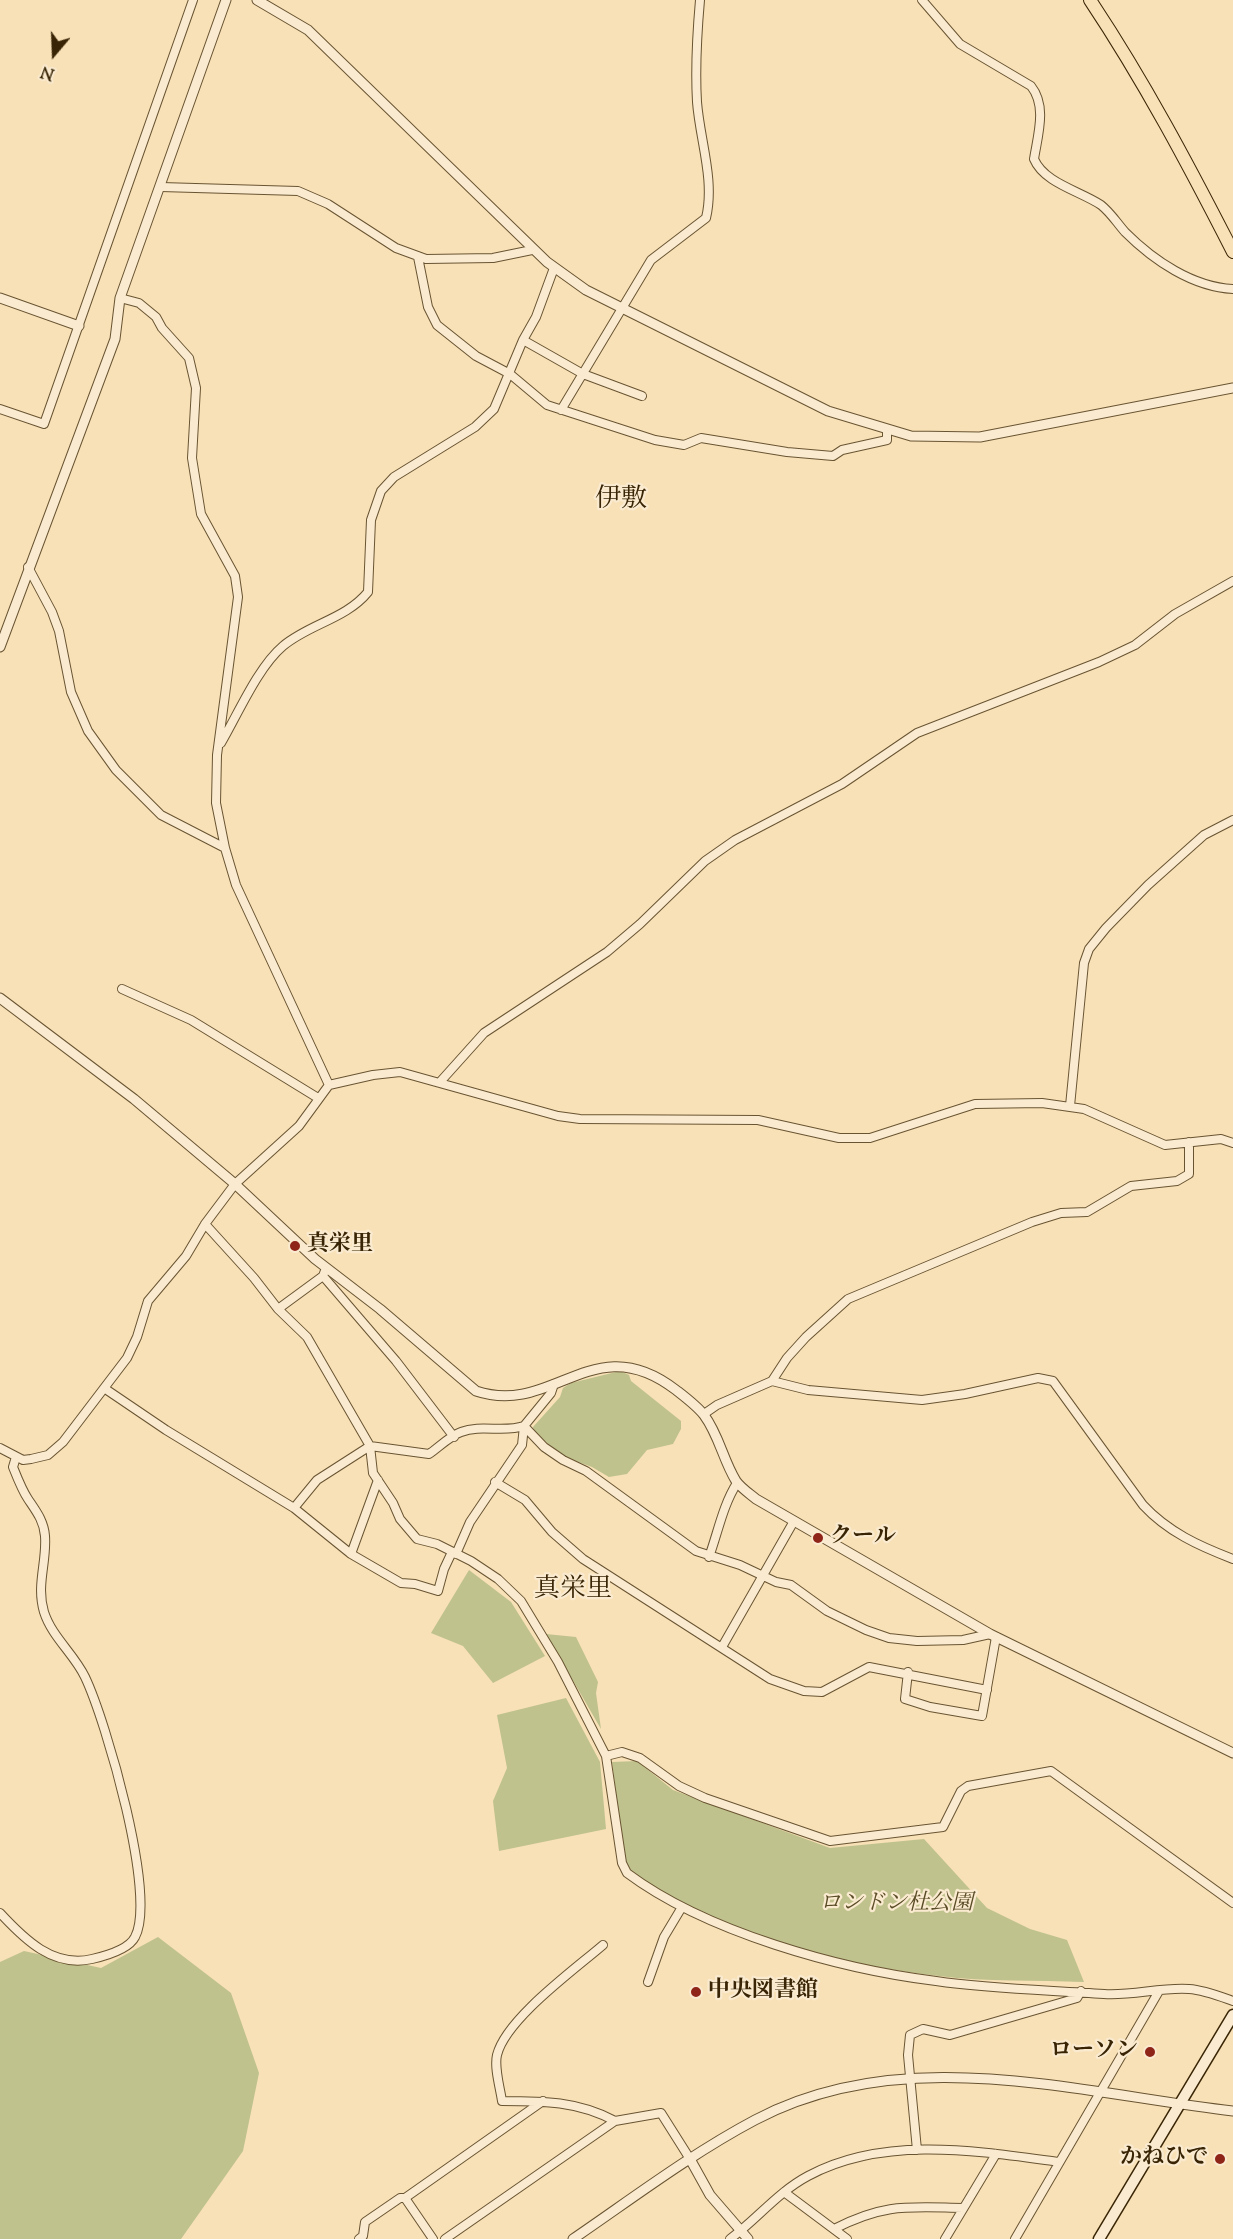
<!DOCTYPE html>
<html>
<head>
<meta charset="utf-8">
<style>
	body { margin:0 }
	#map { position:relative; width:1233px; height:2239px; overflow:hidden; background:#f8e0b7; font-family:"Sorts Mill Goudy",serif }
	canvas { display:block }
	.north { position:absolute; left:24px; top:24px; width:60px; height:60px; -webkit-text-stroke:4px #faebd0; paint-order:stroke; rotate:199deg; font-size:16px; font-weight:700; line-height:24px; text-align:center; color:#392505 }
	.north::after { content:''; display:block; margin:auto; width:21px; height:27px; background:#392505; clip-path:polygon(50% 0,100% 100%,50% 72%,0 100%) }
</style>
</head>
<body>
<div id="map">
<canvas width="1233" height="2239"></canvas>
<div class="north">N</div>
</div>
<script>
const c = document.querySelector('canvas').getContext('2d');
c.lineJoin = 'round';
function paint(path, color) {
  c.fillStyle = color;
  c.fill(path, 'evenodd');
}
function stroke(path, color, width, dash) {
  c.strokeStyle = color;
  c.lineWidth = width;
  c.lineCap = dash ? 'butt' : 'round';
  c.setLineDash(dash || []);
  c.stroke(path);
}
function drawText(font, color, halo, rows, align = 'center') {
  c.font = font + ' "Sorts Mill Goudy","Noto Serif JP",serif';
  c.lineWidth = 4.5;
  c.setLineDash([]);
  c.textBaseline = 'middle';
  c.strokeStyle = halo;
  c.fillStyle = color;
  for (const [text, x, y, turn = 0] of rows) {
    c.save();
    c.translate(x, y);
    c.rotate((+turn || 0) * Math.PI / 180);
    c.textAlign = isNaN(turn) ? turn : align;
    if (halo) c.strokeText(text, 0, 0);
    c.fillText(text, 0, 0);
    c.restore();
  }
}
paint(new Path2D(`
	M620,1371l9,4 2,6 50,40v8l-8,15 -26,6 -20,24 -18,3 -17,-10 -28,-10 -30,-25 -1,-5 27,-30 3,-9 8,-5z
	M469,1570l42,32 34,54 -52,27 -30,-37 -32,-13z
	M546,1634l30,3 22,45 -2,11 5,36z
	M566,1698l34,64 6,67 -107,22 -6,-50 14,-33 -10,-53z
	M637,1761l36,29 157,58 94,-9 63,69 43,21 37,11 17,42c-48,-2 -98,0 -145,-6 -87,-9 -184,-36 -261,-76 -19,-10 -44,-18 -53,-39l-13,-99z
	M158,1937l73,56 28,80 -16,78 -62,88h-181v-277l24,-11 77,17z`), '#bfc28d');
const minor = new Path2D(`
	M922,0l38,44 71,42c16,20 7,48 3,73 10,24 46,32 67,46 10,8 16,18 24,27 29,29 68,55 108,57
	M161,187l137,4 30,13 68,44 30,11 67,-1 39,-8
	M418,257l10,50 9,18 39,31 34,18 37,31 108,35 29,5 17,-7 86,14 46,4 9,-6 45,-10v-9
	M120,298l19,5 17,14 6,11 27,30 7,30 -4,70 9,56 34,62 3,21 -21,158 -1,48 9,45 11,37 93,200
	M523,340l60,34 59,22
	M0,409l44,15 149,-424
	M561,410l90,-150 55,-42c9,-38 -6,-77 -9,-116 -2,-34 0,-68 3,-102
	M28,567l24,45 7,19 12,61 17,39 28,39 45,45 64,33
	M221,743c17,-29 37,-76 62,-97 26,-22 63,-27 85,-54l3,-72 10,-29 13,-14 81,-50 19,-18 29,-69 13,-23 18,-49
	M122,989l69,31 127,78
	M440,1082l44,-49 123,-81 33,-28 65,-63 30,-21 107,-56 75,-51 182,-71 36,-17 40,-31 58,-33
	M1070,1106l14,-143 5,-14 17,-21 42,-43 56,-50 29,-15
	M205,1224l49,54 24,31 29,28 63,109 3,27 20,30 7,16 17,20 20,5 34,17 27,18 23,22 37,61 48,94 16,107 5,10c79,59 212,96 309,108 55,8 112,9 168,13 28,2 57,-7 85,-5 15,1 30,7 44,12
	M326,1268l-3,8 73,85 58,76
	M278,1309l45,-33
	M772,1381l15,-23 19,-21 42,-38 184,-77 29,-9 26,-1 44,-26 46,-5 12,-7v-32
	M104,1388l62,42 128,78 57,46 50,29 14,1 23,7 6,-22 8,-17
	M704,1414l13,-9 55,-24 36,9 114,10 43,-6 73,-16 15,3 90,124c25,27 56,41 90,54
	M524,1426l20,21 19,13 23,11 110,80 44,14 36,17 15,3 36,26 39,19 23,8 28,3 46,-1 27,-6
	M0,1448l23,12 8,-1 17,-4 15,-13 64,-84 10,-21 11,-36 38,-45 19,-32 30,-40 64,-58 30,-41 44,-10 27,-3 158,44 22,3 178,1 81,18h31l105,-34 67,-1 42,6 81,36 56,-6 12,4
	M495,1482l30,18 27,32 31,27 187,120 34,12 18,1 47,-25 118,23
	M294,1508l23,-28 53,-34 59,8c10,-7 21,-18 32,-22 20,-8 43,1 63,-6
	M351,1554l27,-74
	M456,1554l14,-32 52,-77 2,-19 27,-33 3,-9
	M709,1557c9,-25 14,-52 28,-74
	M722,1647l72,-126
	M908,1672l-3,27 25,8 52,9 14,-79
	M606,1756l16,-4 18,6 39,28 26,12 125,43 113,-14 18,-36 7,-5 83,-15 182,132
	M0,1913c24,26 53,55 92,46 13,-3 37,-10 43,-22 22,-41 -29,-216 -50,-260 -11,-23 -33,-40 -41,-65 -8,-27 3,-50 1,-76 -1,-15 -9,-25 -17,-37 -6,-9 -11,-22 -15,-32l3,-10
	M603,1945c-29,25 -97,74 -106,110 -3,13 3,32 5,46 41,0 76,0 113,20
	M648,1982l16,-45 18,-30
	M917,2150l-9,-95 2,-20 13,-6 27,6 127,-37 4,-7
	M784,2192l63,47
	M405,2198l28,41
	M834,2229c51,-26 73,-22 129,-21
	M359,2239l4,-3 2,-14 35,-24h5l138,-97
	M445,2239l170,-118 46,-8 29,46
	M730,2239c27,-20 48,-47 78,-63 76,-41 170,-25 251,-14
	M945,2239l51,-85
	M1015,2239l144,-248`);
const tertiary = new Path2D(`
	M257,0l51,30 239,232 39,28 242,121 83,25 69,1 253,-49
	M0,298l79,28
	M0,647l115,-308 5,-41 106,-298
	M0,998l134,101 101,85 80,75 65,50 96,82c78,26 117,-65 200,-1 9,7 21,16 28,25 15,20 19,45 32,66 5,7 14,13 20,18l234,135 243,119
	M690,2159l20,36 38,44
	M573,2239c60,-41 118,-85 182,-119 149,-79 322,-27 478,-9`);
const secondary = new Path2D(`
	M1099,2239l134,-224`);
const trunk = new Path2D(`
	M1090,0c54,81 99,166 143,252`);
stroke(minor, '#695432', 10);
stroke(tertiary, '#695432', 11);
stroke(secondary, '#392505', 13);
stroke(trunk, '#392505', 14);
stroke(minor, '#faebd0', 8);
stroke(tertiary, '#faebd0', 9);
stroke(secondary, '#faebd0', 10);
stroke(trunk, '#f8e0b7', 12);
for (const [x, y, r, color] of [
	[295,1246,6,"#8f2418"],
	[818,1538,6,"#8f2418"],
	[696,1992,6,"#8f2418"],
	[1150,2052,6,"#8f2418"],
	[1220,2159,6,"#8f2418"]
]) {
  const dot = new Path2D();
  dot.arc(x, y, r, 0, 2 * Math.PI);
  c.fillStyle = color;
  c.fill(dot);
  stroke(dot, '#faebd0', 2);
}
drawText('bold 22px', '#392505', '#faebd0', [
	["真栄里",307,1246],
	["クール",830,1538],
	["中央図書館",708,1992],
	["ローソン",1138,2052,"right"],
	["かねひで",1208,2159,"right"]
], 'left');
drawText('italic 22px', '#5a4c27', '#faebd0', [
	["ロンドン杜公園",896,1905]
]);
drawText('26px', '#392505', '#faebd0', [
	["伊敷",621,502],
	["真栄里",573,1592]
]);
</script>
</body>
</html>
